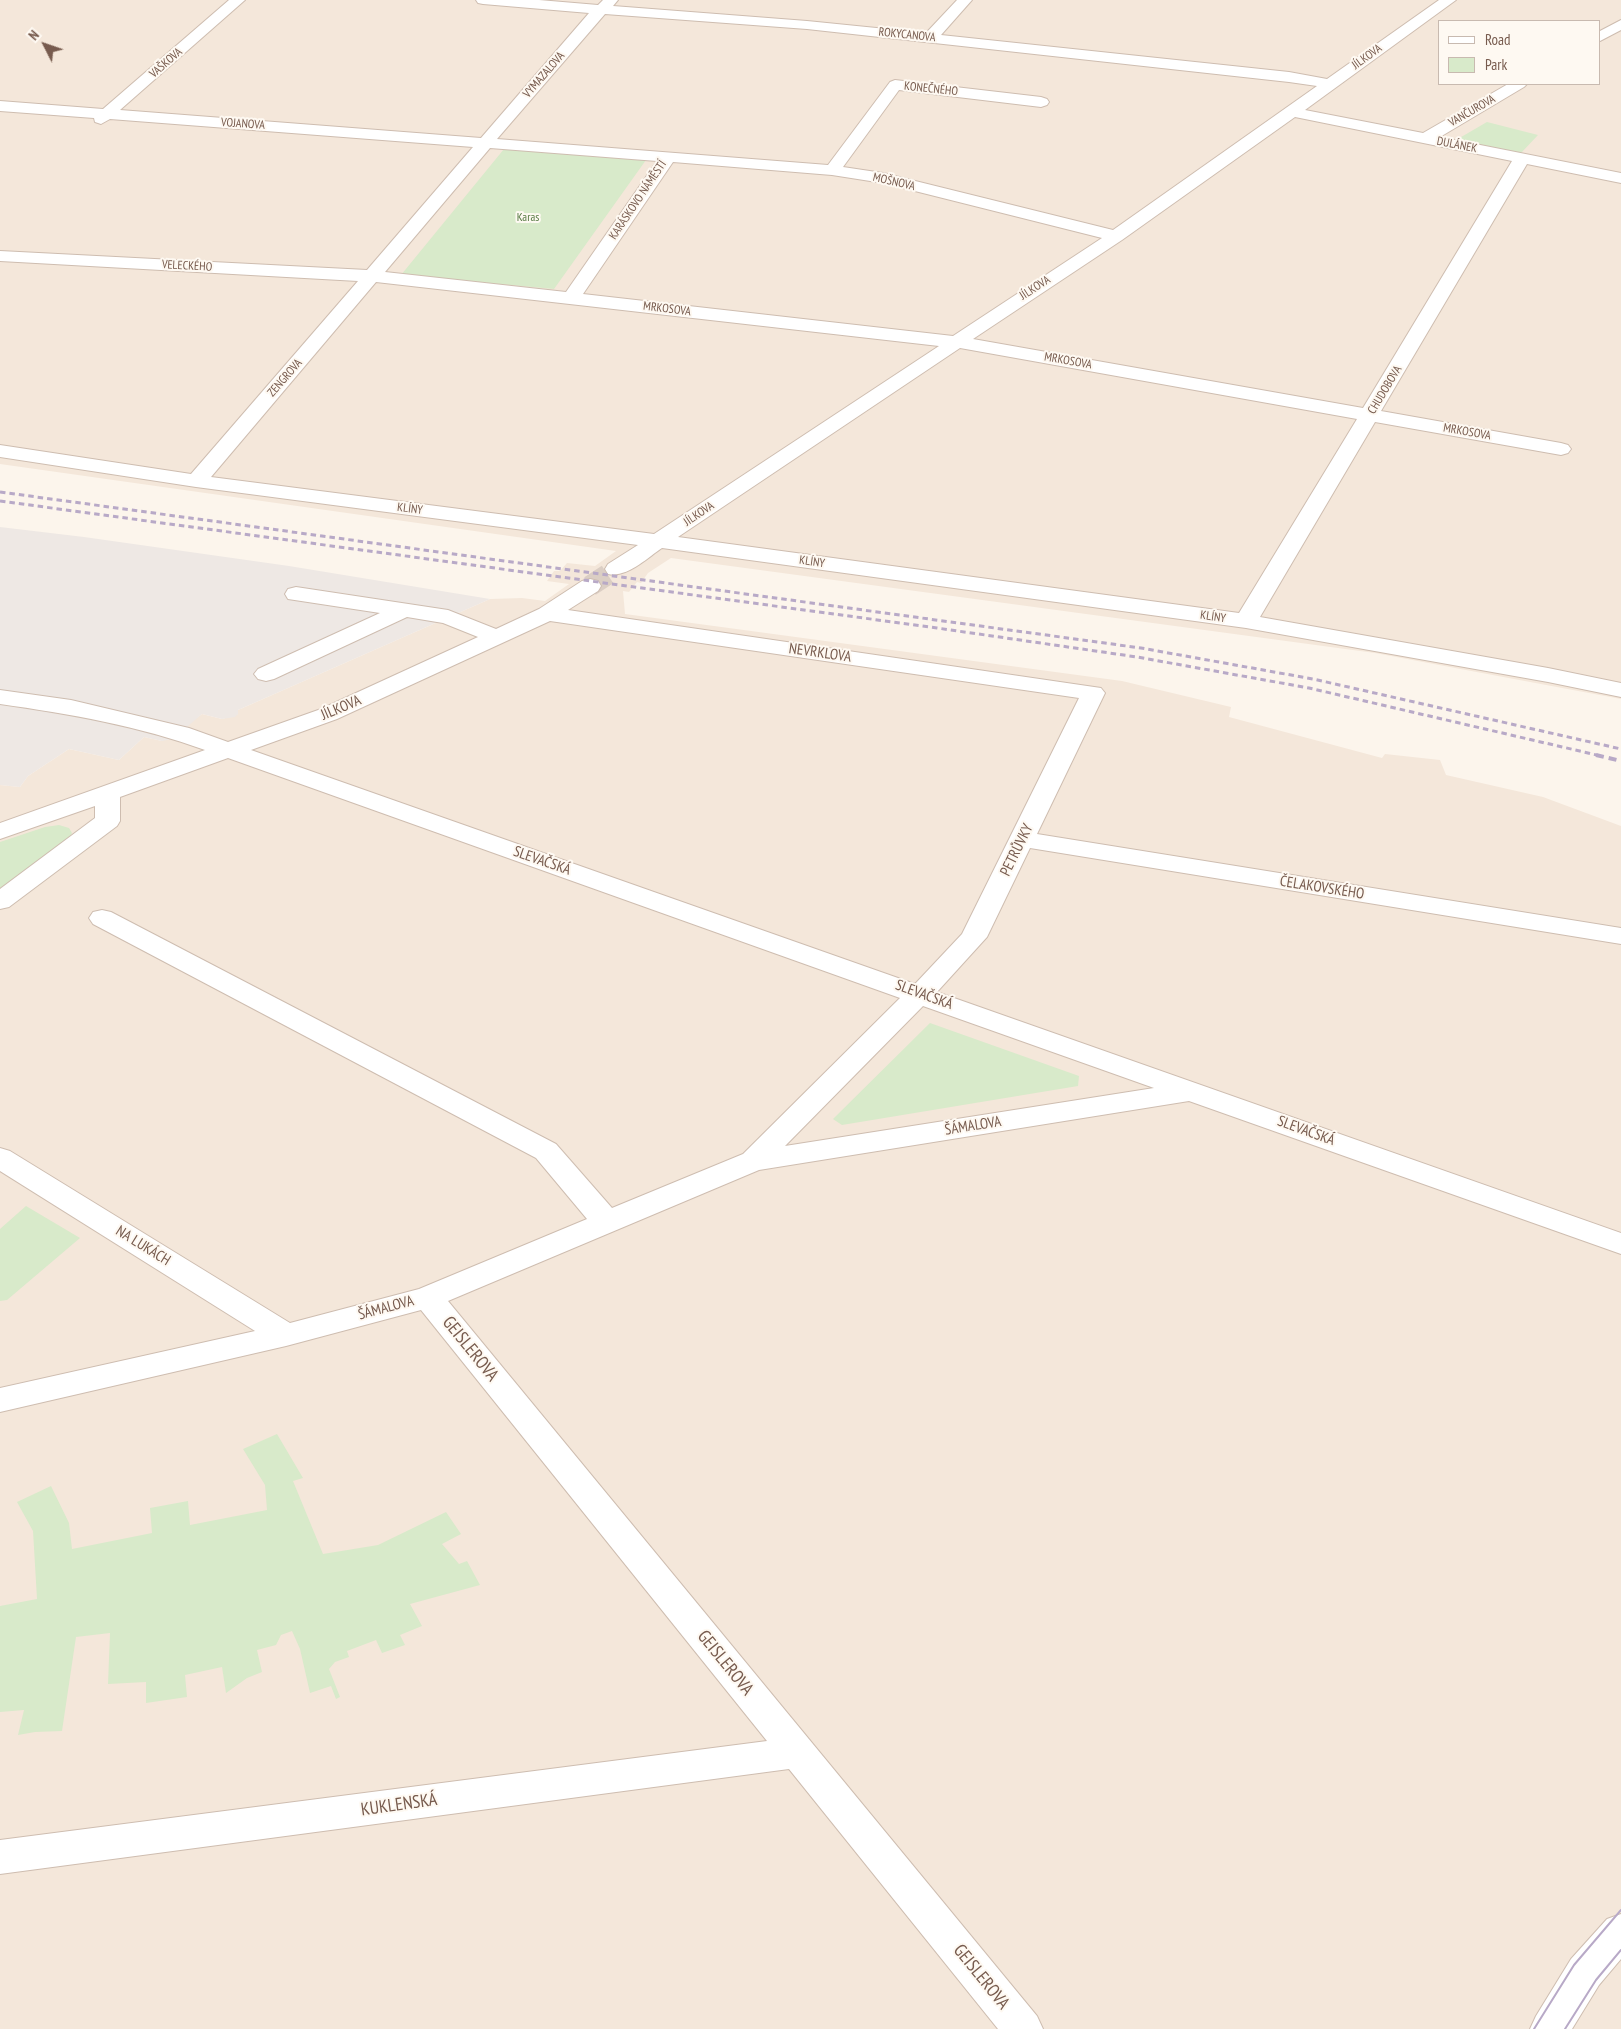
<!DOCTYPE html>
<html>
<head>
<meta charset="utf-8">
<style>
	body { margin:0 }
	#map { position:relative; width:1621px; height:2029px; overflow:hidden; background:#fcf5ec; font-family:"PT Sans Narrow",sans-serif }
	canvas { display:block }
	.legend { position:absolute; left:1438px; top:20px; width:162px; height:65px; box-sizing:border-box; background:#fef9f2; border:1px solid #c8bab0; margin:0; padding:6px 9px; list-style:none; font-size:15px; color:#775b4e }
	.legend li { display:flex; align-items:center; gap:10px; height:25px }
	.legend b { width:25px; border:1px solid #c8bab0 }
	.north { position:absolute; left:20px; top:20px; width:50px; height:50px; -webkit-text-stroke:4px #fef9f2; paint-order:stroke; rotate:311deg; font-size:14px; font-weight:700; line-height:20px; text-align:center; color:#775b4e }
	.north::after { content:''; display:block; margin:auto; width:18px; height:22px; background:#775b4e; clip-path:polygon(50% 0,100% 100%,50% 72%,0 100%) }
</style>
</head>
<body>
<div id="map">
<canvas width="1621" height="2029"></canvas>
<ul class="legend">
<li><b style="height:6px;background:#fff"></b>Road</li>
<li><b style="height:14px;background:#d8eaca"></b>Park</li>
</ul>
<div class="north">N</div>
</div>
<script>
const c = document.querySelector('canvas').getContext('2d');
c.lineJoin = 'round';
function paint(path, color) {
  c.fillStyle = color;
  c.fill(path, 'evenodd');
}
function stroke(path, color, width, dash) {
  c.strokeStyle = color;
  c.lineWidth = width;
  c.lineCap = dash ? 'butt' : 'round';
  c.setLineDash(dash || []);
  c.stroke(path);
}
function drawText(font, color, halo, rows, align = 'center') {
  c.font = font + ' "PT Sans Narrow",sans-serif';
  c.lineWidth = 4;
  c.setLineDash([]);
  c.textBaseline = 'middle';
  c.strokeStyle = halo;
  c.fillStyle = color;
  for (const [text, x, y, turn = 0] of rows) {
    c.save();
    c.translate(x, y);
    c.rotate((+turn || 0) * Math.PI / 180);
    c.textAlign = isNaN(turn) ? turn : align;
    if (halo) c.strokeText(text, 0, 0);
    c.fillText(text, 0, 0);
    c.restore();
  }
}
paint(new Path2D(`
	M0,0h1621v699l-246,-46 -704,-95 -23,15 -7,10 -4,-1 -8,10 -6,-1 2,23 497,67 109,26 -2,10 153,41 3,-4 55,6 6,15 97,22 78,29v1203h-1621v-1244l20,2 8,-11 41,-27 50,11 25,-23 18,4 40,-27 20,5 16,-5v-4l252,-111 32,-1 23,3 24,-17 -22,-3 7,-10h6l7,-8 28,3 21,-15 -616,-87zM1440,21h160v63h-160z`), '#f4e7da');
paint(new Path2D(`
	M0,527l84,10 205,29 201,33 -252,111v4l-3,3 -13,2 -20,-5 -29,25 -11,2 -18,-4 -25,23 -50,-11 -41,27 -8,11 -20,-2z`), '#eee8e4');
paint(new Path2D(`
	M1487,122l51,13 -17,18 -65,-13z
	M504,149l142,11 -92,129 -153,-14z
	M59,825l10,3 3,5 -3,6 -69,50v-47l45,-15z
	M930,1023l149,53 -1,10 -236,39 -9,-6z
	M26,1206l54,32 -73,62 -7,1v-72z
	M277,1434l26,44 -10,3 30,73 55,-9 68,-33 15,22 -19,10 17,20 8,-3 13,24 -70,19 12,22 -22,9 5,10 -23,8 -6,-13 -29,11 2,6 -14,5 -6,7 11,28 -4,2 -5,-13 -21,7 -10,-44 -8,-18 -11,4 -5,10 -19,5 5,22 -15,6 -21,15 -4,-26 -37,8 2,22 -41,6v-21l-38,2 2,-51 -34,4 -14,94 -27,1 -17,3 6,-25 -24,2v-106l37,-7 -4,-68 -16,-29 34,-16 18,37 3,26 80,-16 -2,-25 38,-7 2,24 77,-15 -2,-25 -22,-36z`), '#d8eaca');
stroke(new Path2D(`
	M590,586l26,-17`), '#dbcec4', 21, [21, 11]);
const minor = new Path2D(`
	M229,0h16l-125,110 361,28 108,-125 -106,-9 -5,-1 -2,-3h63l59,5 5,-5h15l-5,6 194,15 119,12 31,-33h15l-31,35 348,37 38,7 112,-79h17l-151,110 118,23 85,-49h19l-3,3 -84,50 181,36v10l-94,-19 -146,247 180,32 7,2 3,4 -3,4 -7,2 -186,-33 -115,195 288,51 73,15v14l-73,-15 -302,-54 -584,-80c-15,10 -35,30 -54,26l-3,-5 3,-5 30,-19 -442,-58 -196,-30v-12l191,29 167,-193 -358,-20v-10l367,19 106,-123 -363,-28 -9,5 -6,-2 -1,-4 -94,-7v-10l103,8zM605,14l202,15 482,53 28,4 -204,144 -230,-57 -40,-6 56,-77 142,17 6,-2 2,-3 -2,-3 -6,-2 -146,-17 -5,2 -62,83 -331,-26zM1295,117l217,44 -149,247 -390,-69 149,-99zM490,148l167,13 -91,131 -181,-20zM673,162l159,13 51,8 219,55 -149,98 -370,-42zM376,282l563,64 -285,188 -443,-57zM960,348l397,71 -118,194 -561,-76z
	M1621,20v10l-21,11v-10z
	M590,579l8,2 3,5 -3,5 -30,19 533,78 4,5 -68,141 584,94v16l-591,-96 -43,89 -50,55 684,241v21l-432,-153 -430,69 -311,131 589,715 6,13h-45l-209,-260 -789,105v-34l767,-99 -346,-431 -135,36 -286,66v-24l255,-57 -255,-160v-23l10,3 280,172 129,-34 168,-70 -51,-61 -443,-234 -4,-6 4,-6 9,-2 9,2 445,232 56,64 131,-54 157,-156 -672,-240 -108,39v24l-3,5 -108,81 -9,2v-20l95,-71v-12l-95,33v-16l205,-73c-66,-24 -135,-36 -205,-46v-14l71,10 118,28 39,14 93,-33 157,-72 -35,-14 -36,-6 -133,62 -8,2 -8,-2 -4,-5 4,-5 122,-56 -92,-14 -3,-5 3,-5 8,-2 152,23 48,19 43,-20 43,-28zM550,621l529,77 -117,236 -47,50 -664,-234 86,-31zM923,1006l231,82 -369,58z
	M1621,1914v45l-22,26 -27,44h-42l6,-13 35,-57 36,-40z`);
stroke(minor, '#cebdb0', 2);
paint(minor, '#fff');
stroke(new Path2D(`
	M1534,2029l40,-64 47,-55
	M1565,2029l31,-49 25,-30`), '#b8a9c7', 2);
stroke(new Path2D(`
	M0,492l1141,156 172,31 308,70
	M0,501l937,127 200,29 172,31 292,68`), '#b8a9c7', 3, [5.5, 4]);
stroke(new Path2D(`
	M1596,755l25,6`), '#b8a9c7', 4, [8, 5]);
drawText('12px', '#775b4e', '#fef9f2', [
	["ROKYCANOVA",907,35,6],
	["JÍLKOVA",1367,57,-36],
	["VAŠKOVA",166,63,-41],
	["VYMAZALOVA",544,75,-49],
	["KONEČNÉHO",931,89,6],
	["VANČUROVA",1472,111,-30],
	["VOJANOVA",243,124,4],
	["DULÁNEK",1457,145,11],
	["MOŠNOVA",894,182,13],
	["KARÁSKOVO NÁMĚSTÍ",638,200,-56],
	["VELECKÉHO",187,266,3],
	["JÍLKOVA",1035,288,-33],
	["MRKOSOVA",667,309,7],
	["MRKOSOVA",1068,361,10],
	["ZENGROVA",285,378,-49],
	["CHUDOBOVA",1385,390,-59],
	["MRKOSOVA",1467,432,10],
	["KLÍNY",410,509,7],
	["JÍLKOVA",699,514,-34],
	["KLÍNY",812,562,8],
	["KLÍNY",1213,617,8]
]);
drawText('12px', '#597c46', '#fef9f2', [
	["Karas",528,218]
]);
drawText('15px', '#775b4e', '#fef9f2', [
	["NEVRKLOVA",820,653,8],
	["JÍLKOVA",341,708,-23],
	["PETRŮVKY",1017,850,-64],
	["SLEVAČSKÁ",542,861,19],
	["ČELAKOVSKÉHO",1322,888,9],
	["SLEVAČSKÁ",924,995,20],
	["ŠÁMALOVA",973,1126,-9],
	["SLEVAČSKÁ",1306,1131,20],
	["NA LUKÁCH",143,1246,32],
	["ŠÁMALOVA",386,1308,-15]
]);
drawText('18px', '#775b4e', '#fef9f2', [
	["GEISLEROVA",470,1349,51],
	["GEISLEROVA",725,1663,51],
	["KUKLENSKÁ",399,1805,-8],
	["GEISLEROVA",981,1977,51]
]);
</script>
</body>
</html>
